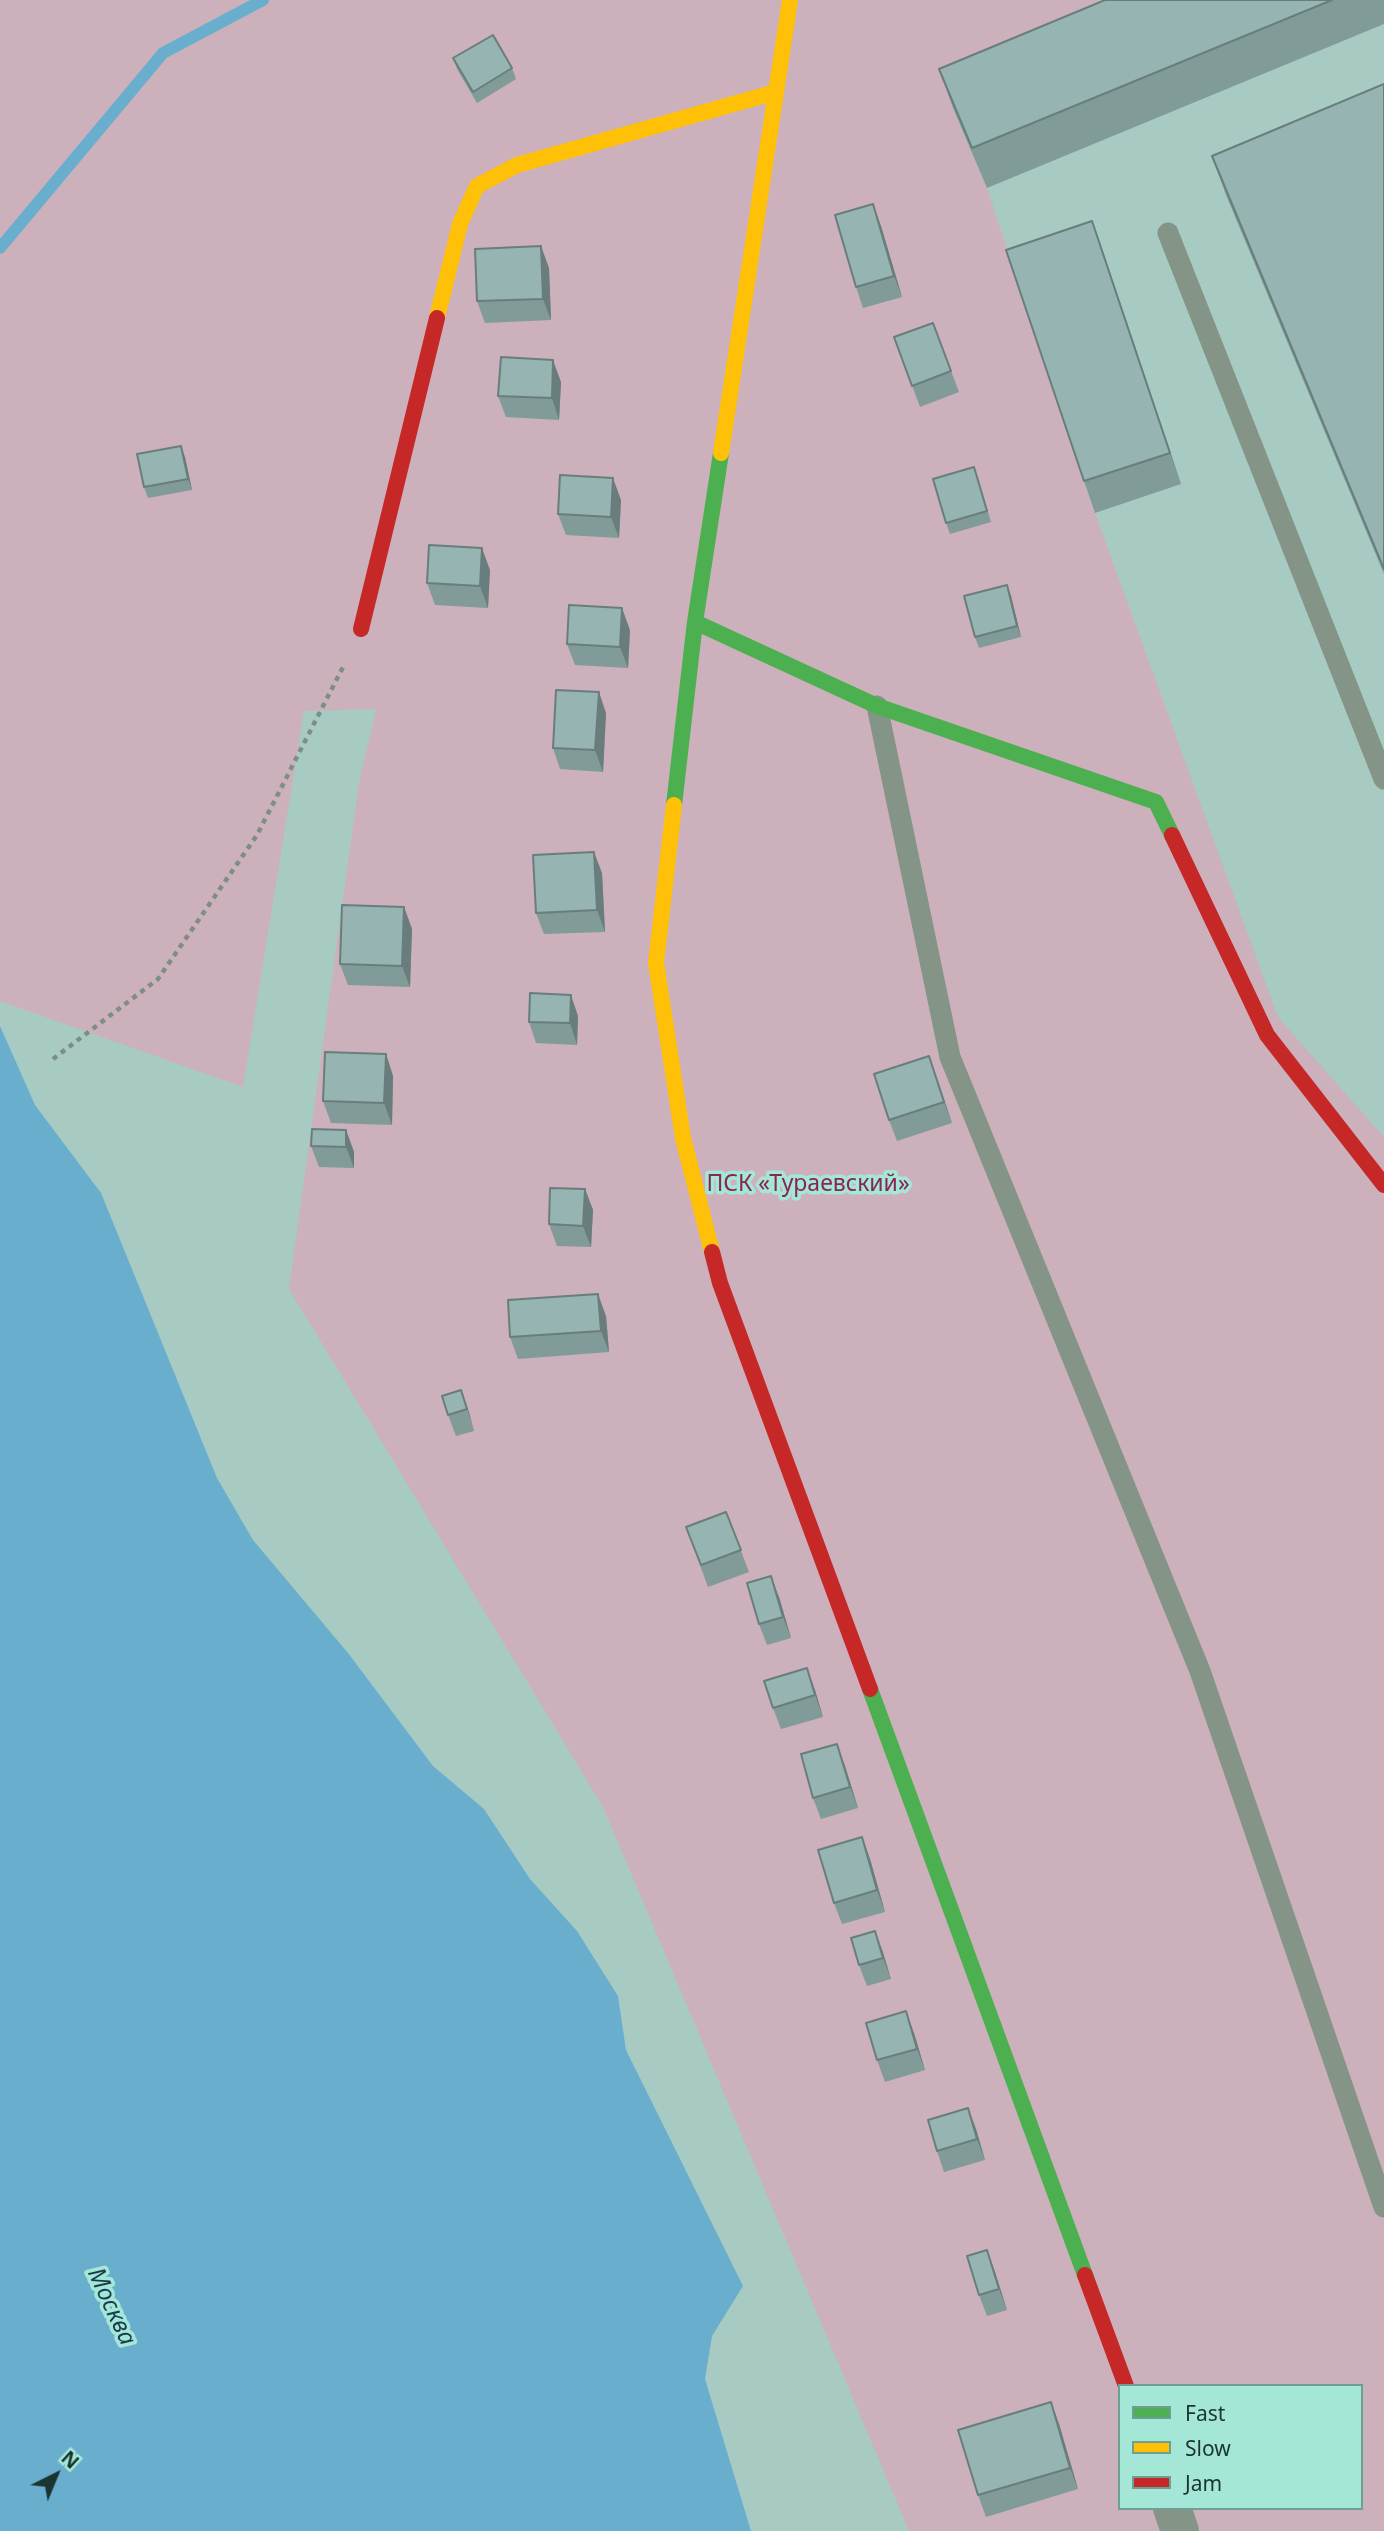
<!DOCTYPE html>
<html>
<head>
<meta charset="utf-8">
<style>
	body { margin:0 }
	#map { position:relative; width:1384px; height:2531px; overflow:hidden; background:#a7cbc2; font-family:"Noto Sans",sans-serif }
	canvas { display:block }
	.legend { position:absolute; left:1118px; top:2384px; width:245px; height:126px; box-sizing:border-box; background:#a5e7d7; border:2px solid #6da094; margin:0; padding:9px 12px; list-style:none; font-size:21px; color:#1a352f }
	.legend li { display:flex; align-items:center; gap:14px; height:35px }
	.legend b { width:35px; border:2px solid #6da094 }
	.north { position:absolute; left:21px; top:2440px; width:70px; height:70px; -webkit-text-stroke:5px #a5e7d7; paint-order:stroke; rotate:43deg; font-size:19px; font-weight:700; line-height:28px; text-align:center; color:#1a352f }
	.north::after { content:''; display:block; margin:auto; width:24px; height:32px; background:#1a352f; clip-path:polygon(50% 0,100% 100%,50% 72%,0 100%) }
</style>
</head>
<body>
<div id="map">
<canvas width="1384" height="2531"></canvas>
<ul class="legend">
<li><b style="height:9px;background:#4caf50"></b>Fast</li>
<li><b style="height:9px;background:#ffc107"></b>Slow</li>
<li><b style="height:9px;background:#c62828"></b>Jam</li>
</ul>
<div class="north">N</div>
</div>
<script>
const c = document.querySelector('canvas').getContext('2d');
c.lineJoin = 'round';
function paint(path, color) {
  c.fillStyle = color;
  c.fill(path, 'evenodd');
}
function stroke(path, color, width, dash) {
  c.strokeStyle = color;
  c.lineWidth = width;
  c.lineCap = dash ? 'butt' : 'round';
  c.setLineDash(dash || []);
  c.stroke(path);
}
function drawText(font, color, halo, rows, align = 'center') {
  c.font = font + ' "Noto Sans",sans-serif';
  c.lineWidth = 7;
  c.setLineDash([]);
  c.textBaseline = 'middle';
  c.strokeStyle = halo;
  c.fillStyle = color;
  for (const [text, x, y, turn = 0] of rows) {
    c.save();
    c.translate(x, y);
    c.rotate((+turn || 0) * Math.PI / 180);
    c.textAlign = isNaN(turn) ? turn : align;
    if (halo) c.strokeText(text, 0, 0);
    c.fillText(text, 0, 0);
    c.restore();
  }
}
paint(new Path2D(`
	M0,0h1193l-240,109 34,79 108,325 183,504 106,120v1394h-475l-306,-724 -314,-518 70,-506 17,-74 -72,2 -61,376 -243,-86zM1120,2386h241v122h-241z`), '#ccb0bb');
paint(new Path2D(`
	M0,1026l35,79 66,88 116,285 36,62 95,113 85,113 51,43 46,70 47,52 41,65 8,54 117,236 -31,50 -7,43 46,152h-751z`), '#6aaece');
stroke(new Path2D(`
	M0,248l163,-195 100,-53`), '#6aaece', 12);
stroke(new Path2D(`
	M53,1059l105,-80 99,-144 86,-168`), '#7e8f82', 4.5, [5, 5]);
stroke(new Path2D(`
	M1168,233l216,546
	M877,706l73,351 250,614 184,536`), '#849486', 21);
stroke(new Path2D(`
	M1172,2508l8,23`), '#849486', 38);
stroke(new Path2D(`
	M695,622l182,84 279,96 16,33
	M674,805l21,-183 26,-169
	M870,1689l215,586`), '#4caf50', 16);
stroke(new Path2D(`
	M437,318l23,-94 17,-38 40,-21 259,-73
	M721,453l69,-453
	M674,805l-18,158 27,175 29,114`), '#ffc107', 16);
stroke(new Path2D(`
	M361,629l76,-311
	M1172,835l95,200 117,150
	M712,1252l8,31 150,406
	M1085,2275l41,111`), '#c62828', 16);
paint(new Path2D(`
	M1105,0h279v24l-397,164 -34,-80 -14,-39z
	M453,58l59,10 4,11 -39,24 -20,-34z
	M1384,84v490l-158,-379 -14,-39z
	M881,226l21,71 -39,11 -7,-21z
	M1103,252l78,232 -86,29 -11,-32z
	M549,268l2,52 -66,3 -8,-22z
	M933,323l26,69 -39,15 -26,-70z
	M561,382l-2,38 -53,-3 -8,-21z
	M185,457l7,33 -44,8 -4,-11z
	M978,478l13,44 -41,12 -4,-11z
	M621,500l-2,38 -53,-3 -8,-21z
	M490,570l-2,38 -53,-3 -8,-22z
	M1007,585l4,11 10,41 -42,11 -4,-11z
	M630,630l-2,38 -53,-3 -8,-21z
	M606,713l-3,59 -43,-3 -7,-21z
	M602,873l3,59 -61,2 -8,-21z
	M404,907l8,22 -2,58 -62,-2 -8,-21z
	M578,1016l-1,29 -41,-2 -7,-21z
	M386,1054l7,22 -1,49 -61,-2 -8,-22z
	M929,1056l23,67 -55,18 -8,-21z
	M346,1130l8,22v16l-35,-1 -8,-21z
	M585,1189l8,21 -2,37 -34,-1 -8,-22z
	M606,1316l3,36 -91,7 -8,-22z
	M461,1390l13,41 -18,5 -8,-21z
	M726,1512l23,60 -41,15 -22,-60z
	M779,1597l12,41 -24,7 -8,-21z
	M815,1690l8,27 -42,12 -8,-21z
	M845,1766l13,42 -37,11 -8,-21z
	M862,1837l8,22 15,53 -43,12 -8,-21z
	M875,1931l16,48 -24,7 -8,-21z
	M914,2033l11,37 -40,12 -8,-22z
	M968,2108l8,21 9,31 -41,12 -7,-21z
	M987,2250l8,22 12,38 -20,6 -8,-21z
	M1051,2402l8,22 19,65 -92,28 -8,-22z`), '#819b98');
paint(new Path2D(`
	M873,204l8,22 21,71 -8,-21z
	M1092,221l11,31 78,232 -11,-31z
	M541,246l8,22 2,52 -8,-21z
	M553,360l8,22 -2,38 -7,-22z
	M181,446l4,11 7,33 -4,-11z
	M613,478l8,22 -2,38 -8,-21z
	M482,548l8,22 -2,38 -8,-22z
	M1007,585l4,11 10,41 -4,-11z
	M622,608l8,22 -2,38 -8,-21z
	M599,692l7,21 -3,59 -8,-22z
	M594,852l8,21 3,59 -8,-22z
	M404,907l8,22 -2,58 -8,-21z
	M571,995l7,21 -1,29 -7,-22z
	M386,1054l7,22 -1,49 -8,-22z
	M929,1056l8,22 15,45 -8,-21z
	M346,1130l8,22v16l-8,-21z
	M585,1189l8,21 -2,37 -8,-21z
	M598,1294l8,22 3,36 -8,-21z
	M461,1390l8,22 5,19 -7,-22z
	M771,1576l8,21 12,41 -8,-21z
	M807,1668l8,22 8,27 -8,-22z
	M837,1744l8,22 13,42 -8,-21z
	M862,1837l8,22 15,53 -8,-22z
	M875,1931l8,21 8,27 -8,-21z
	M906,2011l8,22 11,37 -8,-21z
	M968,2108l8,21 9,31 -8,-21z
	M987,2250l8,22 12,38 -8,-21z
	M1051,2402l8,22 19,65 -8,-21z`), '#697e7c');
const building = new Path2D(`
	M1105,0h227l-360,148 -33,-79z
	M493,35l19,33 -39,24 -20,-34z
	M1384,84v485l-172,-413z
	M873,204l21,72 -38,11 -21,-72z
	M1092,221l78,232 -86,28 -78,-231z
	M541,246l2,53 -66,2 -2,-52z
	M933,323l18,48 -39,15 -18,-49z
	M501,357l52,3 -1,38 -54,-2z
	M181,446l7,33 -44,8 -7,-33z
	M974,467l13,44 -41,12 -13,-44z
	M560,475l53,3 -2,39 -53,-3z
	M429,545l53,3 -2,38 -53,-3z
	M1007,585l10,41 -42,11 -11,-41z
	M569,605l53,3 -2,39 -53,-3z
	M556,690l43,2 -4,58 -42,-2z
	M594,852l3,58 -61,3 -3,-58z
	M342,905l62,2 -2,59 -62,-2z
	M530,993l41,2 -1,28 -41,-1z
	M325,1052l61,2 -2,49 -61,-2z
	M929,1056l15,46 -55,18 -15,-46z
	M312,1129l34,1v17l-35,-1z
	M550,1188l35,1 -2,37 -34,-2z
	M598,1294l3,37 -91,6 -2,-37z
	M461,1390l6,19 -19,6 -6,-19z
	M726,1512l15,38 -40,15 -15,-38z
	M771,1576l12,41 -24,7 -12,-41z
	M807,1668l8,27 -42,13 -9,-27z
	M837,1744l13,43 -37,11 -12,-44z
	M862,1837l15,53 -43,13 -16,-53z
	M875,1931l8,27 -24,7 -8,-27z
	M906,2011l11,38 -40,11 -11,-37z
	M968,2108l9,31 -40,12 -9,-31z
	M987,2250l12,39 -20,6 -12,-39z
	M1051,2402l19,66 -92,27 -20,-65z`);
paint(building, '#96b4b1');
stroke(building, '#697e7c', 2);
drawText('23px', '#882651', '#a5e7d7', [
	["ПСК «Тураевский»",808,1184]
]);
drawText('italic 24px', '#193c51', '#a5e7d7', [
	["Москва",111,2307,65]
]);
</script>
</body>
</html>
